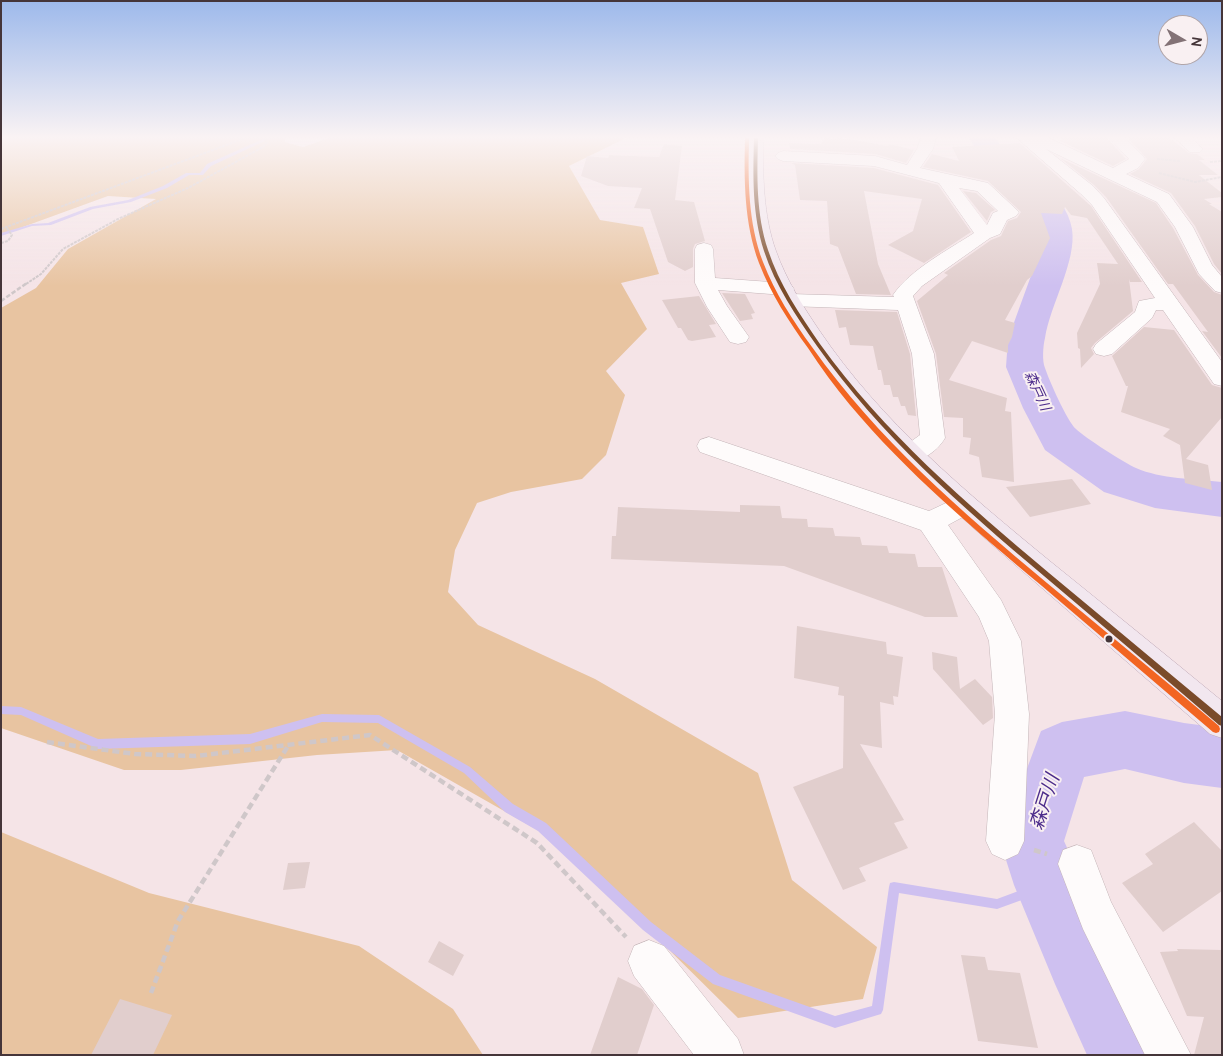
<!DOCTYPE html>
<html>
<head>
<meta charset="utf-8">
<style>
	body { margin:0 }
	#map { position:relative; width:1223px; height:1056px; overflow:hidden; background:#f5e4e7; font-family:Cabin,sans-serif }
	canvas { display:block }
	.frame { position:absolute; inset:0; border:2px solid #453539; pointer-events:none }
	.north { position:absolute; left:1158px; top:15px; width:50px; height:50px; box-sizing:border-box; background:#f9f0f2; border:1px solid #b1a5a8; border-radius:50%; rotate:98deg; font-size:14px; font-weight:700; line-height:20px; text-align:center; color:#453539 }
	.north::after { content:''; display:block; margin:auto; width:18px; height:22px; background:#837276; clip-path:polygon(50% 0,100% 100%,50% 72%,0 100%) }
</style>
</head>
<body>
<div id="map">
<canvas width="1223" height="1056"></canvas>
<div class="frame"></div>
<div class="north">N</div>
</div>
<script>
const c = document.querySelector('canvas').getContext('2d');
c.lineJoin = 'round';
function paint(path, color) {
  c.fillStyle = color;
  c.fill(path, 'evenodd');
}
function stroke(path, color, width, dash) {
  c.strokeStyle = color;
  c.lineWidth = width;
  c.lineCap = dash ? 'butt' : 'round';
  c.setLineDash(dash || []);
  c.stroke(path);
}
function drawText(font, color, halo, rows, align = 'center') {
  c.font = font + ' Cabin,"Noto Sans JP",sans-serif';
  c.lineWidth = 4;
  c.setLineDash([]);
  c.textBaseline = 'middle';
  c.strokeStyle = halo;
  c.fillStyle = color;
  for (const [text, x, y, turn = 0] of rows) {
    c.save();
    c.translate(x, y);
    c.rotate((+turn || 0) * Math.PI / 180);
    c.textAlign = isNaN(turn) ? turn : align;
    if (halo) c.strokeText(text, 0, 0);
    c.fillText(text, 0, 0);
    c.restore();
  }
}
paint(new Path2D(`
	M1,138h284v4l18,5 26,-9h297l-57,28 31,54 43,7 16,47 -38,9 26,46 -41,42 19,24 -19,60 -24,24 -71,13 -34,11 -22,47 -7,42 30,33 117,54 163,94 34,107 85,67 -14,52 -125,19 -176,-174 -165,-94 -80,5 -136,15h-57l-123,-42v-420l35,-20 32,-39 88,-50 -48,-3 -107,39z
	M1,832l148,61 210,53 94,63 30,46h-482z`), '#e8c4a1');
paint(new Path2D(`
	M265,138h6l-60,28 -8,9h-14l-22,13 -36,14 -38,7 -42,16 -19,1 -31,10v-3l31,-9 16,-1 42,-16 38,-7 35,-14 23,-13h14l7,-9z
	M1,706l20,1 77,32 152,-5 72,-20 57,1 91,52 43,37 33,19 105,99 69,53 115,41 37,-10 17,-119 1,-4 4,-1 103,17 51,-19 4,1 1,4 -1,4 -55,20 -98,-16 -16,117 -2,4 -46,14 -122,-44 -70,-54 -105,-99 -33,-19 -41,-39 -86,-50 -56,-1 -72,22 -152,5 -77,-34 -20,-1z`), '#cec0f0');
paint(new Path2D(`
	M969,138h26c22,31 71,52 77,91 5,32 -22,76 -27,109 -2,8 -3,23 0,30 4,12 22,53 31,61 8,8 50,35 60,39 25,11 58,11 86,14v35l-67,-9 -51,-16 -59,-42 -22,-42 -17,-41 2,-28 32,-88 2,-22 -5,-17 -8,-11 -43,-37z
	M1125,711l59,12 38,5v60l-38,-5 -59,-14 -41,8 -20,64 53,117 37,70 11,27h-78l-32,-71 -41,-99 -14,-44 41,-110 21,-9z`), '#cec0f0');
paint(new Path2D(`
	M824,138l25,1 39,7 2,-2 24,6 -8,13 -31,-9 -85,-5 -1,-6 32,1z
	M1060,138h47l19,21 -13,7 -55,-26h4z
	M1128,138h42l19,15 8,1 8,6h-6l19,15h-19l23,18v4l-18,2 8,5h-3l13,8v62l-8,-10 -19,-38 -24,-33 -41,-19 9,-5 8,-10z
	M1020,143l71,63 51,76h-12l-1,-3 4,32 -38,32 -4,5 3,6 -13,14 -1,-19 -2,-1 -1,-15 23,-49 -3,-21 21,1 -31,-46 -16,-3 -6,-8 -3,7 -21,-1 9,25 -18,38 -5,4 -22,40 10,3 -3,14 -4,8v8l-36,-12 -23,39 58,18 -2,13 6,1 3,70 -32,-5 -3,-20 -10,-3 2,-16 -8,-1v-19l-19,-1 -8,-63 -19,-53 31,-26 -4,-2 47,-33 10,-4 7,-15 9,-3 4,-6 -33,-31 -65,-14 9,-13 27,7 -7,-14z
	M664,144l18,2 -7,54 19,2 11,39 -10,3 -2,5v18l-8,4 -17,-9 -18,-53 -16,-1 8,-20 -34,-2 -27,-10 6,-20 21,2 1,-3 50,2z
	M1060,158l96,45 17,25 25,47 16,17 8,3v63l-20,-27 6,1 -35,-48h-5l-62,-87 -12,-12z
	M791,163l83,5 64,17 33,47 -47,31 -36,-18 25,-14 9,-32 -58,-8 14,73 13,31 -35,-1 -18,-47 -8,-3 -3,-43 -27,-1 -5,-35z
	M963,191l13,2 19,17 -4,2 -4,9z
	M722,293l23,1 10,19 -4,1 2,5 -13,2z
	M699,296l17,28 -7,1 7,12 -24,4 -4,-1 -7,-12h-3l-16,-28z
	M835,310l62,2 13,42 6,62 -8,-1 -3,-9h-4l-3,-9h-5l-3,-12h-6l-3,-15h-3l-5,-24 -23,-1 -4,-18 -7,1z
	M1144,327l30,3 38,55 10,3v29l-36,42 22,6 4,25 -27,-7 -5,-38 -17,-9 7,-7 -49,-17 7,-26h-2l-14,-30z
	M1072,479l19,25 -61,13 -24,-30z
	M740,505l40,1 2,12 25,1 1,8 25,1 2,8 25,1 2,8 25,1 2,7 26,1 3,13h24l16,50h-33l-141,-51 -173,-7 1,-23h4l2,-29 122,5z
	M797,626l89,16 1,12 16,3 -5,40 -5,-1 1,9 -14,-3 2,46 -22,-4 44,76 -10,3 14,25 -49,20 7,13 -23,9 -50,-103 50,-19 1,-72 -6,-1 1,-8 -45,-9z
	M932,652l25,5 3,32 15,-10 17,18 1,21 -10,7 -50,-56z
	M1194,822l28,29v40l-59,41 -41,-49 31,-19 -8,-10z
	M310,862l-5,26 -22,2 5,-27z
	M439,941l25,14 -11,21 -25,-14z
	M1177,949l45,1v105h-28l10,-38 -17,-1 -27,-64 18,-1z
	M961,955l24,2 3,13 32,3 18,75 -60,-7z
	M618,977l24,12 12,16 -17,50h-47z
	M120,999l52,16 -19,40h-62z`), '#e1cecd');
const minor = new Path2D(`
	M921,138h15l-3,11 -13,19 68,15 31,29 -3,4 -9,4 -7,14 -10,4 -68,48 -9,10 21,58 11,84c-8,14 -27,27 -43,22l-4,-6 4,-6 18,-13 -8,-81 -14,-44 -108,-4 -7,-2 -3,-4 3,-4 7,-2 104,3 -1,-2c18,-26 55,-45 81,-62l-35,-50 -65,-17 -91,-5 -5,-2 -3,-3 3,-3 5,-2 92,5 32,9 10,-16zM959,188l18,3 21,20 -5,2 -6,12z
	M1017,138h32l64,30 16,-9 -20,-21h16l18,18 2,3 -7,9 -12,6 43,20 24,33 19,38 10,12v16l-7,-2 -16,-17 -24,-47 -18,-25 -111,-53 47,37 11,12 118,164v24l-8,-2 -51,-74h-7l-4,8 -40,36 -8,2 -8,-2 -3,-5 3,-5 39,-32 4,-11 16,-3 -63,-93 -11,-11z
	M1175,138h16l12,11 -3,3h-10z
	M704,243l7,2 2,4 2,29 69,5 7,2 3,4 -3,4 -7,2 -66,-5 9,16 22,31 -3,5 -8,2 -8,-2 -23,-35 -12,-24v-34l2,-4z
	M709,437l220,74 34,-16 9,3 4,7 -4,7 -24,13 53,75 20,41 8,73 -5,127 -6,13 -13,6 -13,-6 -6,-13 9,-127 -6,-73 -10,-24 -58,-87 -221,-78 -3,-6 3,-6z
	M1077,845l14,5 20,52 80,153h-46l-62,-126 -25,-65 5,-14z
	M649,940l15,6 74,93 6,16h-50l-60,-79 -6,-15 6,-15z`);
const major = new Path2D(`
	M749,138h14c0,38 0,77 13,113 10,28 26,54 43,79 62,92 148,163 232,232 57,46 114,92 171,139v37l-12,-4c-58,-51 -117,-101 -175,-152 -87,-75 -172,-151 -234,-247 -17,-27 -34,-54 -44,-84 -12,-36 -10,-75 -8,-113z`);
stroke(minor, '#c4b5b8', 1);
stroke(major, '#c1abb9', 1);
stroke(new Path2D(`
	M1157,159l23,2
	M1210,162l12,-1
	M1159,173l36,9 27,-5
	M1,229l244,-91
	M1,243l7,-2 4,-6 -6,-8
	M26,284l15,-10 22,-25 55,-30 70,-31 75,-41 4,-5 -1,-4`), '#cfc7c9', 2, [3, 1]);
stroke(new Path2D(`
	M1,301l26,-18`), '#cfc7c9', 2.5, [4.5, 2]);
stroke(new Path2D(`
	M47,742l88,12 61,2 174,-21 167,108 89,94
	M1034,850l13,4
	M151,993l27,-72 110,-175`), '#cfc7c9', 4.5, [7, 4]);
paint(minor, '#fefbfb');
paint(major, '#f2e7ef');
paint(new Path2D(`
	M754,138h4c-1,38 -2,76 10,112 11,34 32,65 52,94 64,89 146,159 229,229 58,48 115,96 173,144v9l-3,-1c-58,-50 -117,-100 -175,-149 -83,-70 -164,-141 -227,-230 -21,-30 -42,-61 -53,-95 -12,-37 -11,-75 -10,-113z`), '#7a4b2a');
paint(new Path2D(`
	M745,138h4c-1,42 -1,85 14,124 12,31 30,59 49,85 66,93 148,163 235,236 57,47 115,95 172,143l1,3 -1,3 -3,1 -3,-1c-57,-49 -114,-97 -171,-146 -67,-56 -135,-113 -192,-181 -15,-18 -29,-37 -42,-57 -19,-26 -37,-54 -49,-85 -15,-40 -15,-83 -14,-125z`), '#f26522');
const sky = c.createLinearGradient(0, 0, 0, 286);
sky.addColorStop(0, '#9db9eb');
sky.addColorStop(0.48, '#faf3f4');
sky.addColorStop(1, '#faf3f400');
c.fillStyle = sky;
c.fillRect(0, 0, 1223, 286);
for (const [x, y, r, color] of [
	[1109,639,4.5,"#453539"]
]) {
  const dot = new Path2D();
  dot.arc(x, y, r, 0, 2 * Math.PI);
  c.fillStyle = color;
  c.fill(dot);
  stroke(dot, '#f9f0f2', 2);
}
drawText('italic 14px', '#4c2c8b', '#f9f0f2', [
	["森戸川",1037,391,65]
]);
drawText('italic 19px', '#4c2c8b', '#f9f0f2', [
	["森戸川",1045,802,-72]
]);
</script>
</body>
</html>
